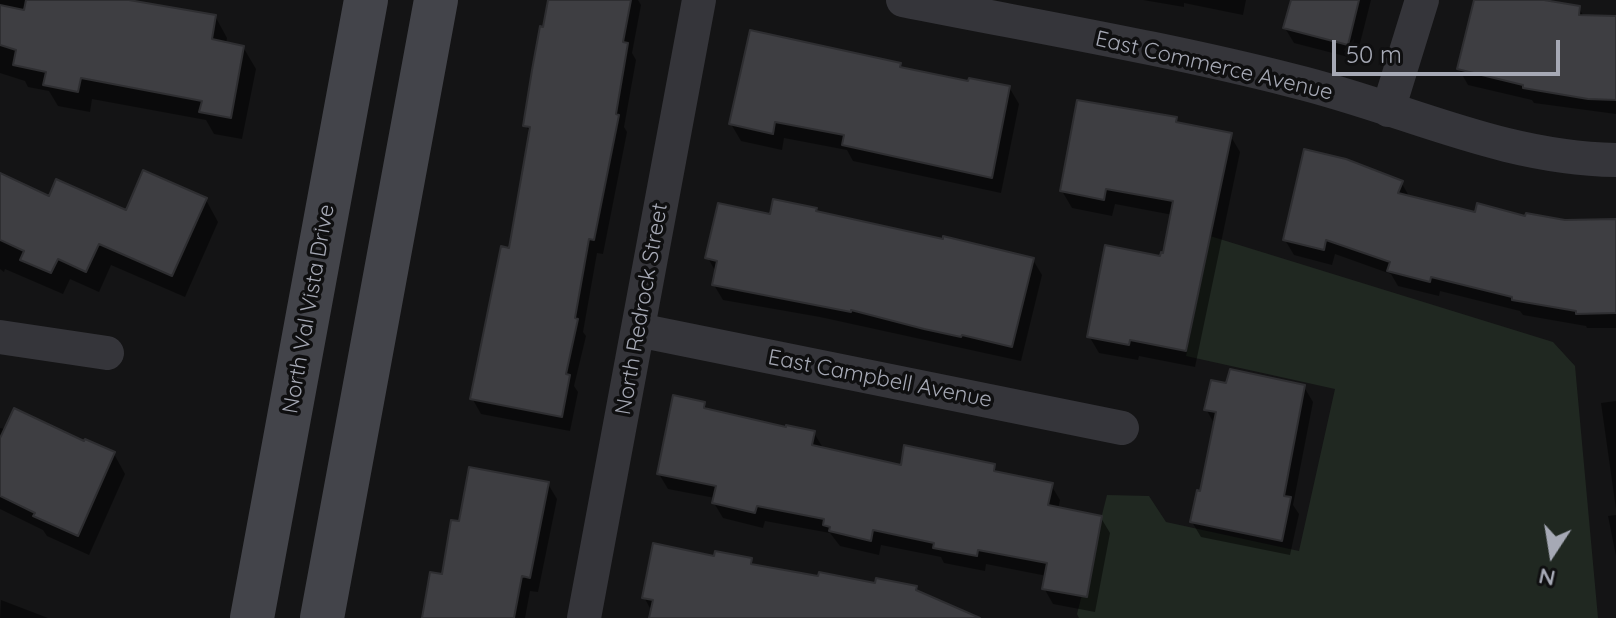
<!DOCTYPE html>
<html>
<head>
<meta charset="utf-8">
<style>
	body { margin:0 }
	#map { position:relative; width:1616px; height:618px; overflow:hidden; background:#141415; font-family:Quicksand,sans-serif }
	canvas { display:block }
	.north { position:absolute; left:1512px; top:514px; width:80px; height:80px; -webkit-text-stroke:6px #0f0f10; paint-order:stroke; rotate:192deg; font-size:22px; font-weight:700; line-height:32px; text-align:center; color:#a6a9b5 }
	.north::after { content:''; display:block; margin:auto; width:28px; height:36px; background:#a6a9b5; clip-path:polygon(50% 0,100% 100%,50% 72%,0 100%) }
	.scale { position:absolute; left:1332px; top:40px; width:228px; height:36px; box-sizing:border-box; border:4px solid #a6a9b5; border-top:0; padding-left:10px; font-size:24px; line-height:28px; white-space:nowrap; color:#a6a9b5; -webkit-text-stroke:6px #0f0f10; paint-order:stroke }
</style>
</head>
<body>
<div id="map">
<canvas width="1616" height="618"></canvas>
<div class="north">N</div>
<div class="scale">50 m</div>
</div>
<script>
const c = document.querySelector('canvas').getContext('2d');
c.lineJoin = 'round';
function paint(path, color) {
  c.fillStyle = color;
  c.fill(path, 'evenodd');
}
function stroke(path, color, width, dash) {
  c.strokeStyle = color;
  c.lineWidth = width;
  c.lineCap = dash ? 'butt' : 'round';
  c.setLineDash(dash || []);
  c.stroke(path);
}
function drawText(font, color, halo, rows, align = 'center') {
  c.font = font + ' Quicksand,sans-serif';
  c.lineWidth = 7;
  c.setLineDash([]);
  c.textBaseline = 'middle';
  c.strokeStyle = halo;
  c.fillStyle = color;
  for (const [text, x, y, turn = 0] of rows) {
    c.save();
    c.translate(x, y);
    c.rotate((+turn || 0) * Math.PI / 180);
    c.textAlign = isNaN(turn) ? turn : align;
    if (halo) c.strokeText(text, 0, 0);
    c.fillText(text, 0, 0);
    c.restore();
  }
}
paint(new Path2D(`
	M1210,236l343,106 22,24 23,252h-519l-2,-4 30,-119 42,1 17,26 133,29 36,-162 -149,-33z`), '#202821');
paint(new Path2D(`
	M0,0h124l91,16 12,22 -1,6 17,3 13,22 -14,70 -28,-5 -8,-14 -114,-21 -2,13 -32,-6 -9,-15 -21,-4 -3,-6 -25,-8z
	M549,0h89l3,5 -9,48 4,7 -12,67 3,5 -24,122 -6,-1 -14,79 3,4 -12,50 4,6 -8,39 -89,-17 -9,-16 39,-148 19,-116 -4,-9z
	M1143,0h103l-3,15 -59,-12v4z
	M1293,0h78l-15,59 -62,-16 -9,-15z
	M1476,0h55l48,8 5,9 32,1v96l-82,-11 -2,-3 -64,-15 -9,-16z
	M900,64l3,6 67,13 39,4 10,17 -18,89 -148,-32 -6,-11 -63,-12 -2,12 -41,-9 -10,-17z
	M1176,119l3,5 51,11 10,17 -45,215 -56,-11 -1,4 -39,-7 -10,-17 76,-81 8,-40 -58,-11 -3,12 -40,-8 -10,-17z
	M0,175l50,24 77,13 79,-12 12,22 -33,75 -74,-32 -12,27 -29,-13 -7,15 -58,-25 -1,3 -4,-3z
	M1401,182l9,16 67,16 88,8 51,-1v107h-29l-1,-2 -63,-11 -3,-4 -80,-20 -1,5 -41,-10 -7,-12 -56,-20 -3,11 -38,-10 -9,-15z
	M816,210l2,4 215,46 9,15 -21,86 -201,-44 -97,-17 -9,-15 3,-11 -9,-16 64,-41z
	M1304,387l9,15 -20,103 6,9 -9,41 -89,-18 -9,-15 10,-29 13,-68 -9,-16z
	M1616,401v108l-15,-106z
	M704,403l4,7 80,20 26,3 9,15 79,20 92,-2 4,8 53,11 9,15 -2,9 43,9 9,15 -15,79 -42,-8 -9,-16 3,-12 -61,-12 -1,7 -41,-8 -3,-6 -60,-12 -2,10 -39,-9 -10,-13 -65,-12 -2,7 -40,-10 -9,-15 1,-5 -47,-9 -9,-15z
	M0,428l85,16 29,10 11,20 -36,81 -42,-19 -4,-6 -43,-21z
	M548,484l9,15 -19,93 -8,-1 -5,27h-100l18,-41 17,-53z
	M1616,515v41l-8,-40z
	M716,558l35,2 4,6 122,19 39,3 3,6 56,24h-324l1,-6 -8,-15z
	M1,600l47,18h-48z`), '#0007');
const building = new Path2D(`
	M26,0h103l87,15 -4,24 32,7 -13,72 -32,-6 3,-11 -121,-23 -3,14 -35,-7 3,-13 -33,-7 3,-15 -16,-5v-40l24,5z
	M548,0h83l-8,42 5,1 -12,71 3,1 -25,125 -5,-1 -14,79 3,1 -12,55 4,1 -8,42 -92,-18 31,-153 8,2 21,-121 -7,-1 9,-56 8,-44 3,1z
	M1291,0h68l-11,45 -65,-17z
	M1474,0h70l36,6 -1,9 37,1v84l-28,-1 -65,-11v-3l-66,-16z
	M750,30l151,33 -1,4 68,14 1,-3 41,8 -18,92 -150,-33 2,-10 -69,-13 -2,12 -44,-10z
	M1077,100l100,17 -1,5 56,11 -46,218 -56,-11 -1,5 -42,-8 18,-92 55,11 1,-4 2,1 10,-52 -67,-12 -2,11 -44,-9z
	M1304,149l42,10 57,22 -5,12 77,19 2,-9 48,13 1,-3 39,7 51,-1v94l-40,1v-3l-64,-11v-3l-81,-20 -1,5 -43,-11 3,-9 -64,-22 -2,10 -41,-10z
	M143,170l64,28 -35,78 -73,-32 -13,28 -28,-13 -7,14 -31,-13 4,-9 -24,-11v-67l49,23 7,-17 70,31z
	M773,199l44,9 -1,3 127,28v-3l91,22 -22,89 -50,-12 -1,2 -37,-8 -73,-19v2l-139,-27 5,-24 -12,-3 13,-55 52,11z
	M1230,369l75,16 -21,111 7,1 -9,44 -92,-19 7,-32 3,1 16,-79 -12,-2 7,-30 15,3z
	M673,395l32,7 -1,6 82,19v-2l29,6 -3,14 89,20 3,-20 91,19 -1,7 59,12 -5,22 54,11 -15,81 -45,-8 5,-26 -69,-13 -1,6 -44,-8 1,-5 -61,-13 -2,11 -42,-10 1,-4 -7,-2 1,-6 -67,-13 -2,7 -43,-10 4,-17 -59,-12z
	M14,408l70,33 1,-2 30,13 -37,84 -45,-20 2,-3 -35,-17v-58z
	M469,467l80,15 -19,96 -8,-2 -8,42h-92l8,-46 12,2 9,-54 8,1z
	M653,543l61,13 1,-5 37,7 -1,6 67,12 1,-4 56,11 1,-5 41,8 -1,4 64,28h-331l4,-18 -11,-2z`);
paint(building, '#3e3e42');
stroke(building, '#2e2e31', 2);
stroke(new Path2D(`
	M903,0c130,26 262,48 391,81 111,27 205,77 322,79
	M1388,110l34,-110
	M638,330l484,98
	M0,337l107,16
	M584,618l115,-618`), '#35353a', 34);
stroke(new Path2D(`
	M252,618l114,-618
	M322,618l114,-618`), '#43444a', 44);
drawText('22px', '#a6a9b5', '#0f0f10', [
	["East Commerce Avenue",1214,66,13],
	["North Val Vista Drive",309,309,-80],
	["North Redrock Street",642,309,-80],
	["East Campbell Avenue",880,379,11]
]);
</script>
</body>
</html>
